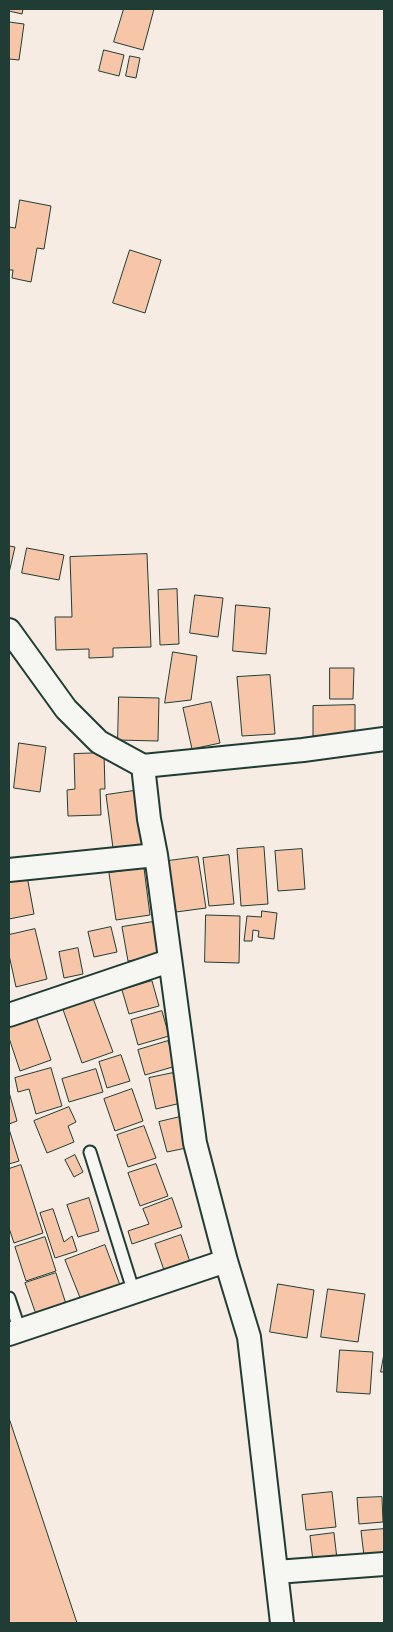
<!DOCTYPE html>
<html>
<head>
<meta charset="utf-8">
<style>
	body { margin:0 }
	#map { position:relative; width:393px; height:1632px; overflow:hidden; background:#f6ece3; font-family:"Playpen Sans",sans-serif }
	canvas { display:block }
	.frame { position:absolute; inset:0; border:10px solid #1f3d34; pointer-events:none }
</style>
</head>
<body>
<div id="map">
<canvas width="393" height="1632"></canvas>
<div class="frame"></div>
</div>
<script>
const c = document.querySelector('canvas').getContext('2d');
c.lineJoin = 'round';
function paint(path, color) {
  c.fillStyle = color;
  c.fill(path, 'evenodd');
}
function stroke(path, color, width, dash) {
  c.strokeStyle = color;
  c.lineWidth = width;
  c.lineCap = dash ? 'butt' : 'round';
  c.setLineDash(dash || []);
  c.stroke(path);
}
const building = new Path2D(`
	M9,9h14l-1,5 -13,-3z
	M124,9h30l-11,41 -29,-8z
	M9,22l15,2 -5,36 -10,-1z
	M104,50l20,5 -5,21 -20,-5z
	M130,56l10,2 -4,20 -10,-2z
	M20,200l31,6 -7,43 -7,-1 -6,34 -19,-4 1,-8h-4v-43l6,1z
	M130,250l31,10 -16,53 -32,-10z
	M9,546l6,1 -6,26z
	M27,548l37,7 -5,25 -37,-7z
	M147,554l4,93 -38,1v9l-24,1v-9l-33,1 -1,-33h17l-2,-60z
	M177,589l2,55 -19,1 -2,-55z
	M195,595l28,3 -5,39 -28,-4z
	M236,605l34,3 -4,46 -33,-3z
	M173,652l24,4 -6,44 -26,3z
	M330,668h24l-1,31h-23z
	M270,675l5,59 -33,2 -5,-59z
	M119,697l40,1 -1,43 -40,-1z
	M211,702l9,41 -28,6 -9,-41z
	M355,705v30l-42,1v-30z
	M19,743l27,4 -6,45 -26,-4z
	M104,753l1,36h-5l1,26 -33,1 -1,-26 8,-1 -1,-35z
	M140,790l7,54 -34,4 -7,-53z
	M264,847l4,57 -27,2 -4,-57z
	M302,849l3,40 -27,2 -3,-40z
	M229,855l5,49 -25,2 -6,-48z
	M198,857l8,51 -30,4 -8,-51z
	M144,868l6,47 -34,5 -7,-47z
	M27,876l7,38 -25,5v-39z
	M262,911l15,2 -3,26 -16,-2 1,-6 -6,-1 -1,11h-8l3,-25 14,1z
	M206,915l34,1 -1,47 -34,-1z
	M153,922l5,34 -30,5 -6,-34z
	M111,927l6,25 -23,5 -6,-25z
	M35,929l12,50 -31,8 -7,-32v-20z
	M78,948l5,26 -19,4 -5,-26z
	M152,981l7,25 -30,8 -7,-24z
	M91,993l22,59 -31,11 -21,-59z
	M162,1011l7,25 -31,9 -7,-25z
	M35,1014l16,46 -31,11 -11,-33v-15z
	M168,1041l8,25 -31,9 -7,-25z
	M121,1055l9,26 -23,7 -8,-26z
	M51,1068l11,38 -26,8 -7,-25 -11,3 -3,-14z
	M96,1069l7,23 -34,10 -7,-23z
	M173,1073l8,30 -25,6 -7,-31z
	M132,1089l11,32 -28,10 -11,-32z
	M9,1092l8,29 -8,3z
	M69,1107l7,15 -8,4 6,16 -27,11 -13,-32z
	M184,1116l7,31 -24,5 -8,-30z
	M144,1126l12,32 -28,9 -11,-32z
	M9,1129l10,32 -10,3z
	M75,1155l8,17 -9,5 -9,-17z
	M156,1164l12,32 -28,10 -12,-33z
	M21,1165l22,68 -29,10 -5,-15v-59z
	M89,1198l10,33 -21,6 -11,-32z
	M172,1198l10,29 -50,17 -4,-13 21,-7 -6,-15z
	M53,1209l11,33 8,-6 5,15 -22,7 -15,-45z
	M181,1235l11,33 -26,8 -11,-32z
	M45,1237l11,34 -30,10 -11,-34z
	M105,1245l15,40 -39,15 -16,-40z
	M56,1273l11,34 -30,10 -12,-34z
	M278,1284l36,6 -7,48 -37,-6z
	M328,1289l37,5 -7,48 -37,-5z
	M340,1350l33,2 -3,42 -33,-2z
	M384,1354v18h-3z
	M9,1418l68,205h-68z
	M332,1492l4,35 -30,3 -4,-35z
	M382,1497l1,25 -24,2 -2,-26z
	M384,1529v25l-20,2 -3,-25z
	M334,1533l3,26 -24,2 -3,-25z`);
paint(building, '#f7c5a7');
stroke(building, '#1f3d34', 1);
const lane = new Path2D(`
	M90,1152l44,141
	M9,1298l11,33`);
const street = new Path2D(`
	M9,630l57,79 33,33 44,24 160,-16 81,-11
	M143,766l6,53 7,36 39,288 31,118 23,76 33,286
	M9,870l147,-15
	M9,1015l160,-54
	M9,1334l217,-73
	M276,1572l108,-8`);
stroke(lane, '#1f3d34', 15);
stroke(street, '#1f3d34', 26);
stroke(lane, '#f6f6f2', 11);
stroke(street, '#f6f6f2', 22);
</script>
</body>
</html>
